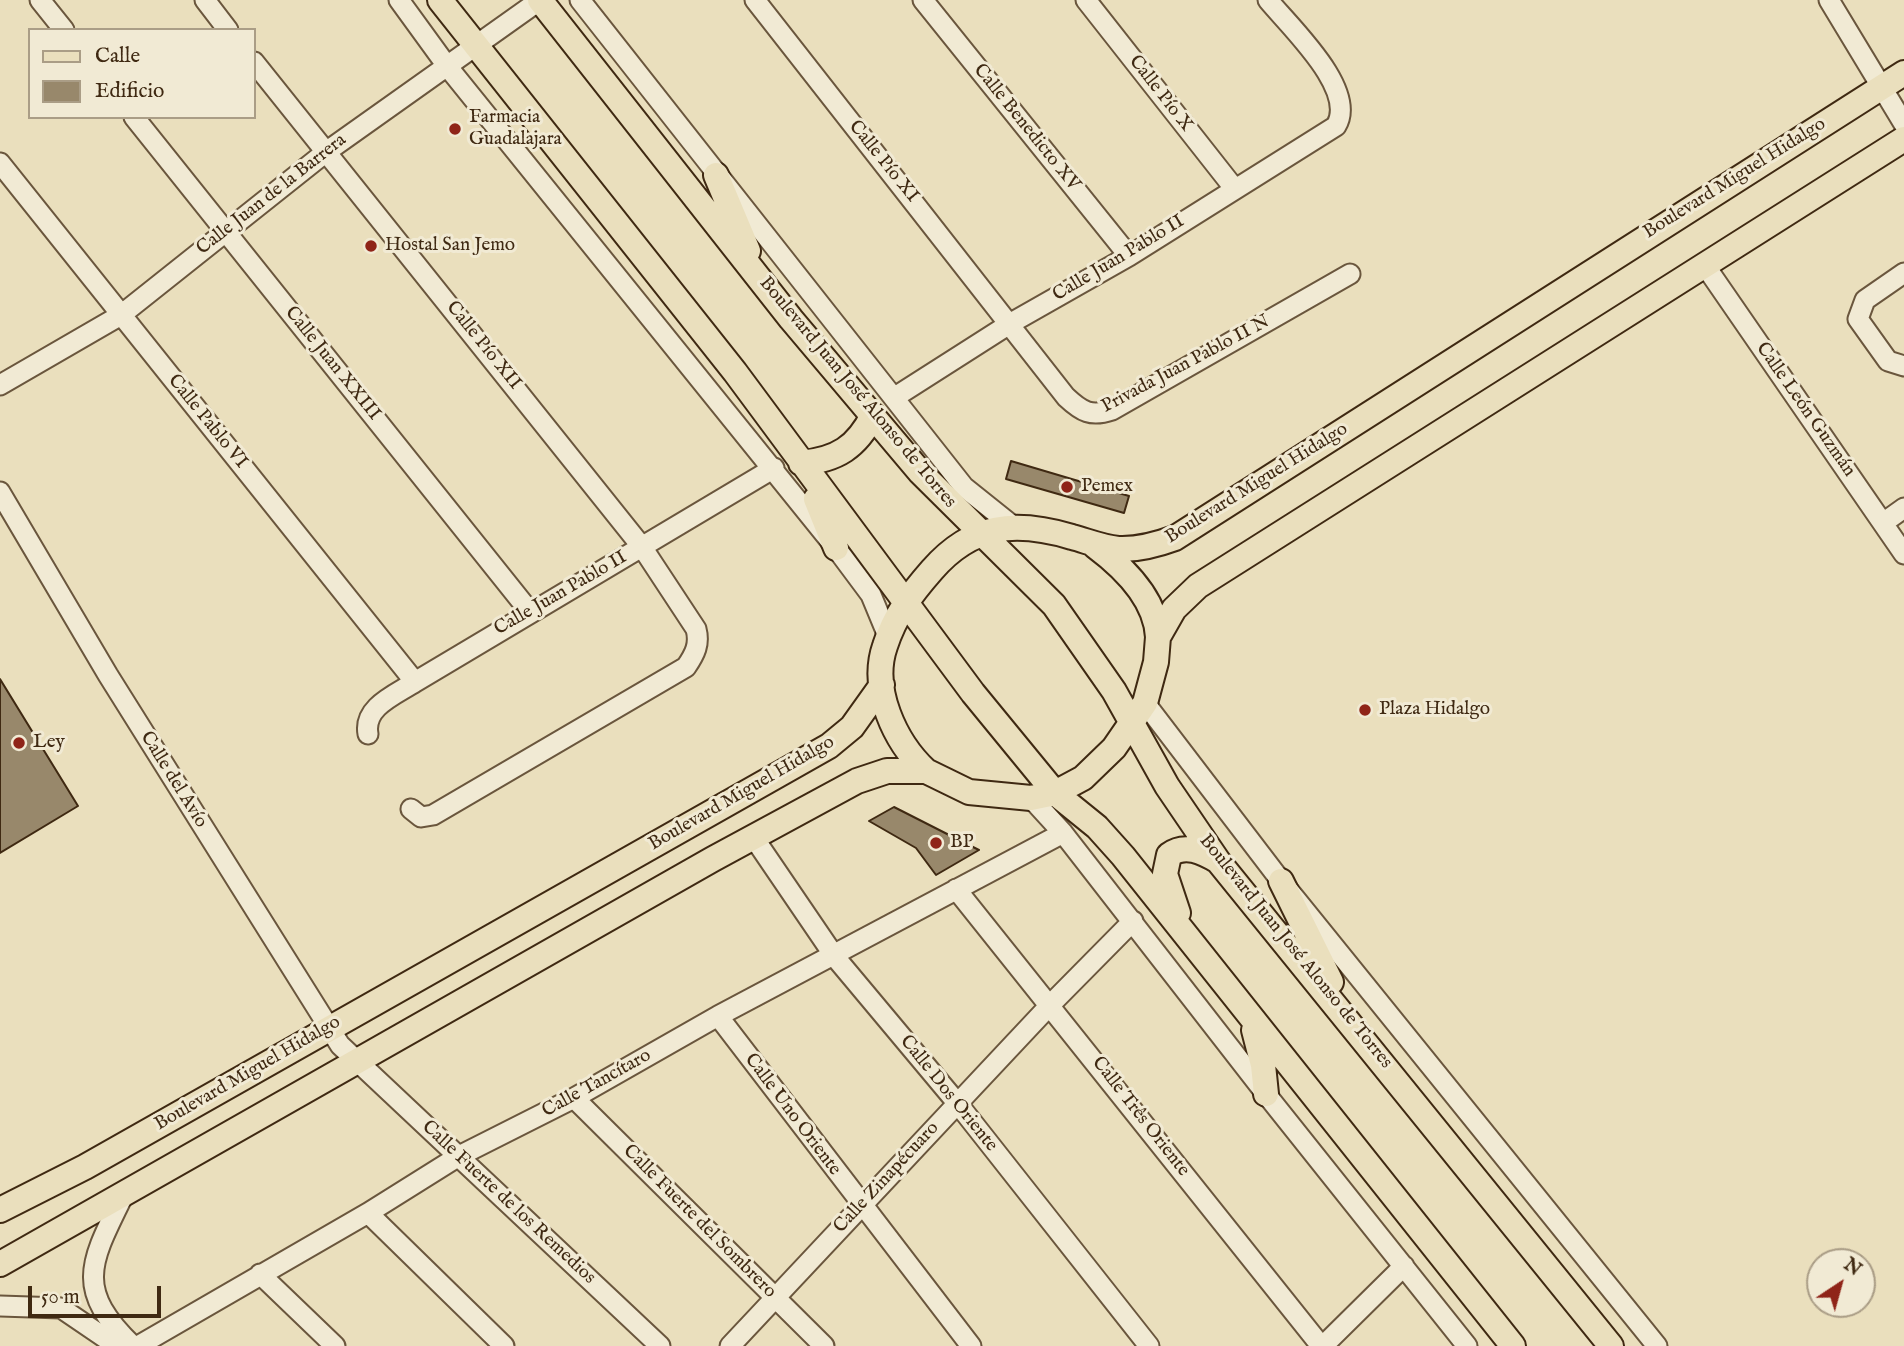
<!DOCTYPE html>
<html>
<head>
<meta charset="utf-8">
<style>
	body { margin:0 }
	#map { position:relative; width:1904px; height:1346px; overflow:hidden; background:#eadfbd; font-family:"IM FELL English",serif }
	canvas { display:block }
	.legend { position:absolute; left:28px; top:28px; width:228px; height:91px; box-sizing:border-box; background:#f1ead4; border:2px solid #aa9d86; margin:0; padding:9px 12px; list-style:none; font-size:21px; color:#3f2912 }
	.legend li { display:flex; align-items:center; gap:14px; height:35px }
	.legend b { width:35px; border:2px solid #aa9d86 }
	.north { position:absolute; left:1806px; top:1248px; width:70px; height:70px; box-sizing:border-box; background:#f1ead4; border:2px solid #aa9d86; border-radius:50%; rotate:36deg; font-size:19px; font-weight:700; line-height:28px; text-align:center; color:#3f2912 }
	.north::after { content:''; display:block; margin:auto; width:24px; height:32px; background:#8f2418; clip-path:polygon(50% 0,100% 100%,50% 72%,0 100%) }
	.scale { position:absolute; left:28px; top:1286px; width:133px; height:32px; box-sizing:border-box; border:4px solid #3f2912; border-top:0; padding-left:9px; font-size:21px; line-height:24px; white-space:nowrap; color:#3f2912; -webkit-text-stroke:5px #f1ead4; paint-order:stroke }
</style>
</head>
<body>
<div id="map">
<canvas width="1904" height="1346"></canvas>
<ul class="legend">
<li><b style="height:9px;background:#eadfbd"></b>Calle</li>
<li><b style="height:19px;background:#98886b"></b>Edificio</li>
</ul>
<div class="north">N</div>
<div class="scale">50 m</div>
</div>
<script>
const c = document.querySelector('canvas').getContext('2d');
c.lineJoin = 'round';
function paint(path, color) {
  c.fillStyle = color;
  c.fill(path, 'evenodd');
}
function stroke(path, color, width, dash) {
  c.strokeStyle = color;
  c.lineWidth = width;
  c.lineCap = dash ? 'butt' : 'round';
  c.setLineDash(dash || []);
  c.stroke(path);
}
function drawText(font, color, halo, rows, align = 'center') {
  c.font = font + ' "IM FELL English",serif';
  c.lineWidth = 6;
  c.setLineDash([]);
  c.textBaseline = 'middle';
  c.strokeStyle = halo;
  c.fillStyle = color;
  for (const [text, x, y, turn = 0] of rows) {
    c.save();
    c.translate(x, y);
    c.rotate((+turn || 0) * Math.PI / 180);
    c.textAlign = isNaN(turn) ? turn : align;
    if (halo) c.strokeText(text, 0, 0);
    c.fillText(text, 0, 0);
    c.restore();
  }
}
const building = new Path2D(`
	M1011,461l118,35 -5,17 -118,-34z
	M0,679l78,127 -78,47z
	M894,807l61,31 24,12 -43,25 -20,-27 -47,-27z`);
paint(building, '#98886b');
stroke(building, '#3f2912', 2);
const minor = new Path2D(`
	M40,0l24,30
	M205,0l23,30
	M399,0l48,66 389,482 35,47 17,41
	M580,0l384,487 50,40
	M755,0l311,397c16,15 25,20 46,13l238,-136
	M923,0l206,256
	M1086,0l148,188
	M1829,0l75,124
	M254,62l388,485 54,82c4,15 -1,25 -10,38l-253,148 -12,2 -10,-8
	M134,117l396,495
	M0,163l415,519
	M1706,267l198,287
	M1904,273l-39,27 -7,19 30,42 16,5
	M0,385l121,-70 205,-163 214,-152
	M895,397l116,-74 118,-67 207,-130c22,-36 -45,-98 -68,-126
	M0,492l108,183 232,370 320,301
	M1883,523l21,-15
	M1145,703l136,178 376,465
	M368,734c-5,-27 27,-39 47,-52l359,-214
	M1031,798l32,35 203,261 201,252
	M754,838l81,119 123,147 191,242
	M956,889l365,457
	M718,1016l253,330
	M574,1098l250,248
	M123,1196c-33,67 -49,93 10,150
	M368,1213l136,133
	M260,1274l75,72
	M0,1306l61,2 56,38
	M138,1346l230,-133 91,-57 115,-58 144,-82 345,-183
	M730,1346l321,-342 82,-83
	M1323,1346l81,-80`);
const major = new Path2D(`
	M440,0l295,372 238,321 82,100 42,34 26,29 390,490
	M540,0l251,319 129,153 134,133 60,86 53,95 51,75 393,485
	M716,175l32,76
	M801,463c36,-3 56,-16 72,-48
	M816,499l20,49
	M1095,546c28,21 61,53 63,91
	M926,771c-31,-29 -56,-82 -41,-125 10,-31 26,-52 47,-76 40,-46 83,-50 140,-33 15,4 29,10 46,12 20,1 38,-4 57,-11l729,-465
	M1281,881l50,101
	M1178,913l-13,-39 4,-19c16,-12 34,-3 49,6
	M1254,1030l9,35 3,29
	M0,1210l85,-43 744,-421 23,-19 30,-42
	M0,1264l713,-405 144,-78 30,-10h39l43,21 62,6 24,-5 28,-15 31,-30 31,-45 11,-41 2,-25 16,-28 24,-23 706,-447`);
stroke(minor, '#6a563d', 23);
stroke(major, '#3f2912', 28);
stroke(minor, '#f1ead4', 19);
stroke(major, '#eadfbd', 24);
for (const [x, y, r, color] of [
	[455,129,7,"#8f2418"],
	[371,246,7,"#8f2418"],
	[1067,487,7,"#8f2418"],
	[1365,710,7,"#8f2418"],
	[19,743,7,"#8f2418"],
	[936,843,7,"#8f2418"]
]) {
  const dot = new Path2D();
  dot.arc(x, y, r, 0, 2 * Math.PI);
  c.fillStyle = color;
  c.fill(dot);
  stroke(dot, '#f1ead4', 2.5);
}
drawText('19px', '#3f2912', '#f1ead4', [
	["Calle Pío X",1160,94,52],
	["Calle Benedicto XV",1026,128,51],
	["Calle Pío XI",883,162,51],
	["Boulevard Miguel Hidalgo",1735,179,-32],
	["Calle Juan de la Barrera",272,195,-38],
	["Calle Juan Pablo II",1119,259,-31],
	["Calle Pío XII",483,346,51],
	["Calle Juan XXIII",332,364,51],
	["Privada Juan Pablo II N",1186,365,-28],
	["Boulevard Juan José Alonso de Torres",857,393,50],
	["Calle León Guzmán",1805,410,55],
	["Calle Pablo VI",207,422,51],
	["Boulevard Miguel Hidalgo",1257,484,-32],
	["Calle Juan Pablo II",561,594,-30],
	["Calle del Avío",173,780,58],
	["Boulevard Miguel Hidalgo",742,794,-30],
	["Boulevard Juan José Alonso de Torres",1295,952,51],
	["Boulevard Miguel Hidalgo",248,1074,-30],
	["Calle Tancítaro",597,1084,-29],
	["Calle Dos Oriente",948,1094,51],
	["Calle Uno Oriente",792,1115,53],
	["Calle Três Oriente",1140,1117,52],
	["Calle Zinapécuaro",887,1178,-47],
	["Calle Fuerte de los Remedios",508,1203,43],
	["Calle Fuerte del Sombrero",699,1222,45]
]);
drawText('19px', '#3f2912', '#f1ead4', [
	["Farmacia",469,118],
	["Guadalajara",469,140],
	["Hostal San Jemo",385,246],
	["Pemex",1081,487],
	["Plaza Hidalgo",1379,710],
	["Ley",33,743],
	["BP",950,843]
], 'left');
</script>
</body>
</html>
